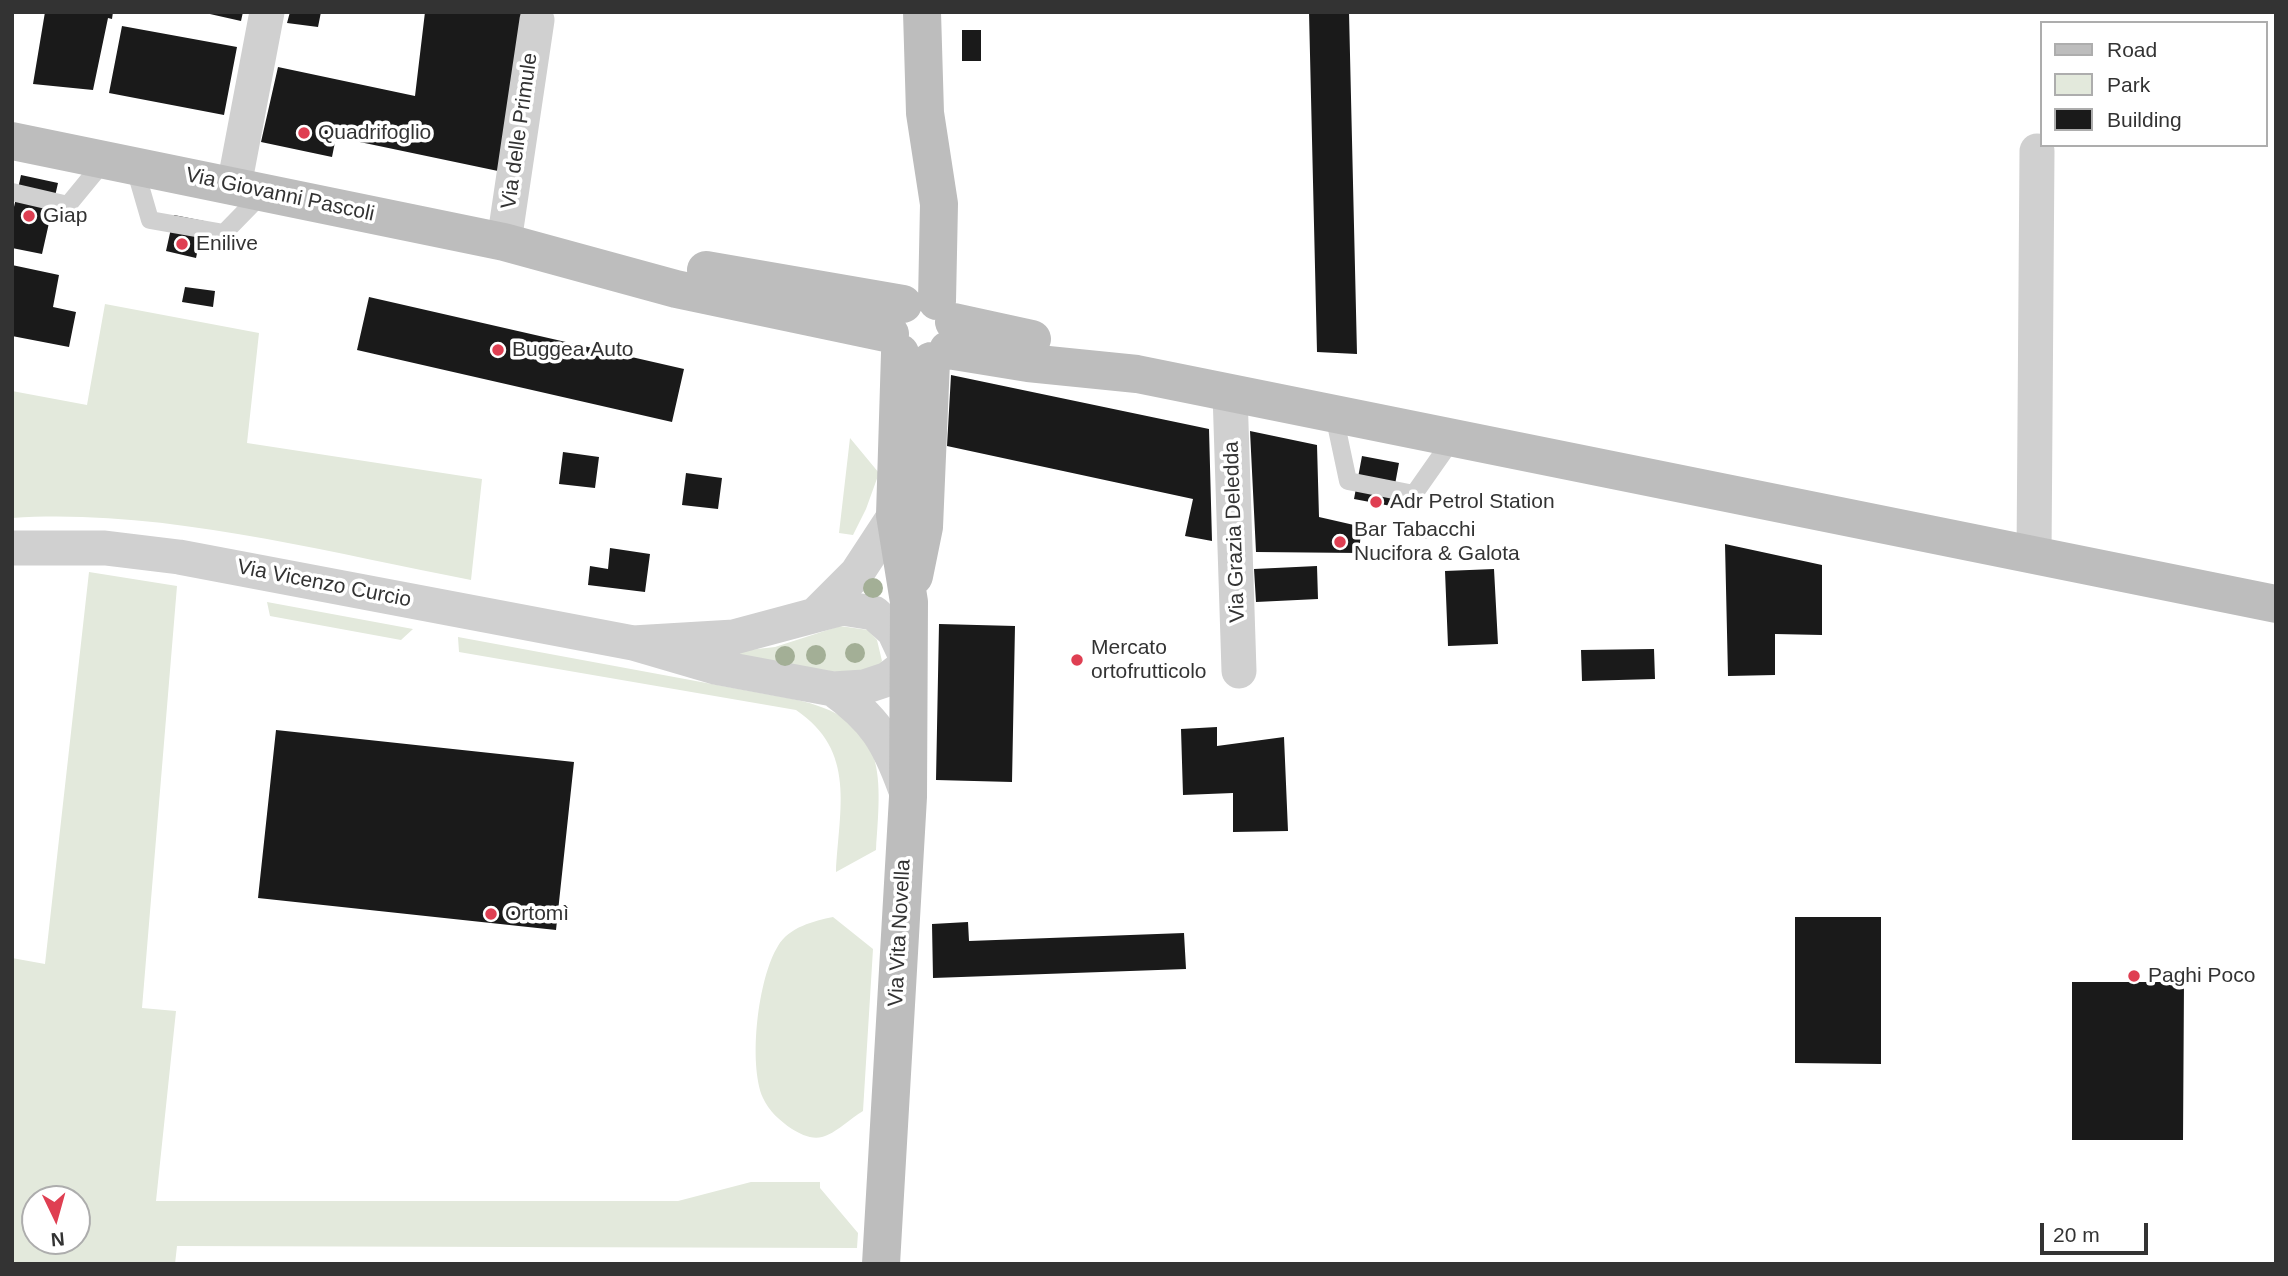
<!DOCTYPE html>
<html>
<head>
<meta charset="utf-8">
<style>
	body { margin:0 }
	#map { position:relative; width:2288px; height:1276px; overflow:hidden; background:#fff; font-family:Helvetica,sans-serif }
	canvas { display:block }
	.frame { position:absolute; inset:0; border:14px solid #333; pointer-events:none }
	.legend { position:absolute; left:2040px; top:21px; width:228px; height:126px; box-sizing:border-box; background:#fff; border:2px solid #adadad; margin:0; padding:9px 12px; list-style:none; font-size:21px; color:#333 }
	.legend li { display:flex; align-items:center; gap:14px; height:35px }
	.legend b { width:35px; border:2px solid #adadad }
	.north { position:absolute; left:21px; top:1185px; width:70px; height:70px; box-sizing:border-box; background:#fff; border:2px solid #adadad; border-radius:50%; rotate:175deg; font-size:19px; font-weight:700; line-height:28px; text-align:center; color:#333 }
	.north::after { content:''; display:block; margin:auto; width:24px; height:32px; background:#df3f52; clip-path:polygon(50% 0,100% 100%,50% 72%,0 100%) }
	.scale { position:absolute; left:2040px; top:1223px; width:108px; height:32px; box-sizing:border-box; border:4px solid #333; border-top:0; padding-left:9px; font-size:21px; line-height:24px; white-space:nowrap; color:#333; -webkit-text-stroke:5px #fff; paint-order:stroke }
</style>
</head>
<body>
<div id="map">
<canvas width="2288" height="1276"></canvas>
<div class="frame"></div>
<ul class="legend">
<li><b style="height:9px;background:#bdbdbd"></b>Road</li>
<li><b style="height:19px;background:#e3e9dc"></b>Park</li>
<li><b style="height:19px;background:#1a1a1a"></b>Building</li>
</ul>
<div class="north">N</div>
<div class="scale">20 m</div>
</div>
<script>
const c = document.querySelector('canvas').getContext('2d');
c.lineJoin = 'round';
function paint(path, color) {
  c.fillStyle = color;
  c.fill(path, 'evenodd');
}
function stroke(path, color, width, dash) {
  c.strokeStyle = color;
  c.lineWidth = width;
  c.lineCap = dash ? 'butt' : 'round';
  c.setLineDash(dash || []);
  c.stroke(path);
}
function drawText(font, color, halo, rows, align = 'center') {
  c.font = font + ' Helvetica,sans-serif';
  c.lineWidth = 7;
  c.setLineDash([]);
  c.textBaseline = 'middle';
  c.strokeStyle = halo;
  c.fillStyle = color;
  for (const [text, x, y, turn = 0] of rows) {
    c.save();
    c.translate(x, y);
    c.rotate((+turn || 0) * Math.PI / 180);
    c.textAlign = isNaN(turn) ? turn : align;
    if (halo) c.strokeText(text, 0, 0);
    c.fillText(text, 0, 0);
    c.restore();
  }
}
paint(new Path2D(`
	M105,304l154,29 -12,110 235,36 -11,101c-146,-28 -310,-72 -459,-62v-127l75,14z
	M850,438l29,35 -13,36 -13,26 -14,-2z
	M89,572l88,14 -35,422 34,3 -20,190h522l73,-19h69v6l38,45 -1,15 -680,-2 -2,18h-163v-306l33,6zM77,1199v42h-42v-42z
	M267,602l146,27 -12,11 -131,-24z
	M840,626l28,4 9,10 5,21 -5,8 -13,7 -151,-22 62,-7z
	M458,637l335,62c94,20 89,70 83,151l-40,22c3,-63 21,-121 -40,-162l-337,-58z
	M833,917l40,32 -10,162c-12,7 -28,23 -41,26 -10,3 -22,-3 -30,-8 -12,-8 -23,-18 -29,-31 -15,-35 -5,-120 15,-152 11,-19 36,-25 55,-29z`), '#e3e9dc');
paint(new Path2D(`
	M45,12h68l-1,7 -4,-1 -15,72 -60,-6z
	M201,12h42l-2,9z
	M290,12h31l-3,15 -31,-4z
	M425,12h102l-29,159 -162,-34 -4,20 -71,-15 17,-75 137,29z
	M1309,12h40l8,342 -40,-2z
	M122,26l115,21 -13,68 -115,-22z
	M962,30h19v31h-19z
	M21,175l37,8 -16,71 -30,-6v-32z
	M174,215l30,6 -8,37 -30,-7z
	M12,265l47,10 -6,32 23,5 -7,35 -57,-11z
	M185,287l30,4 -2,16 -31,-5z
	M369,297l315,72 -12,53 -315,-72z
	M951,375l258,54 3,112 -27,-5 8,-37 -246,-53z
	M1250,431l67,14 2,72 35,8 7,7 -2,21 -103,-1z
	M563,452l36,5 -4,31 -36,-4z
	M1362,456l37,7 -8,43 -37,-7z
	M686,473l36,5 -4,31 -36,-4z
	M1429,526l1,12 -25,1 -1,-12z
	M1725,544l97,21v70l-47,-1v41l-47,1z
	M610,548l40,6 -5,38 -57,-7 2,-19 18,3z
	M1317,566l1,33 -62,3 -2,-33z
	M1494,569l4,75 -50,2 -3,-75z
	M939,624l76,2 -3,156 -76,-2z
	M1654,649l1,30 -73,2 -1,-31z
	M1217,727v19l67,-9 4,94 -55,1v-39l-50,2 -2,-66z
	M276,730l298,32 -18,168 -298,-32z
	M1795,917h86v147l-86,-1z
	M968,922l1,19 215,-8 2,36 -253,9 -1,-54z
	M2072,982h112l-1,158h-111z`), '#1a1a1a');
stroke(new Path2D(`
	M134,165l16,55 74,13 40,-41
	M12,192l56,13 37,-45
	M1334,415l14,66 66,13 40,-57`), '#d0d0d0', 18);
stroke(new Path2D(`
	M234,186l33,-174
	M504,242l33,-222
	M1230,393l9,278
	M12,548h93l74,9 454,86 82,24 118,22 31,-2 24,-8 21,-16 -15,-32 -20,-18 -32,-5 -108,29 -101,6
	M2034,555l3,-404
	M818,612l39,-39 38,-58
	M833,689c42,30 55,52 72,99`), '#d0d0d0', 35);
stroke(new Path2D(`
	M922,12l3,101 14,91 -2,97
	M12,141l492,101 172,47 214,45
	M706,270l197,34
	M954,322l78,17
	M948,350l80,13 109,11 1139,230
	M914,576l10,-49 7,-166
	M881,1264l27,-467 1,-195 -14,-87 5,-162`), '#bdbdbd', 38);
c.fillStyle = '#a3af96';
for (const [x, y] of [
	[873,588],
	[855,653],
	[816,655],
	[785,656]
]) {
  c.beginPath();
  c.arc(x, y, 10, 0, 2 * Math.PI);
  c.fill();
}
for (const [x, y, r, color] of [
	[304,133,7,"#df3f52"],
	[29,216,7,"#df3f52"],
	[182,244,7,"#df3f52"],
	[498,350,7,"#df3f52"],
	[1376,502,7,"#df3f52"],
	[1340,542,7,"#df3f52"],
	[1077,660,7,"#df3f52"],
	[491,914,7,"#df3f52"],
	[2134,976,7,"#df3f52"]
]) {
  const dot = new Path2D();
  dot.arc(x, y, r, 0, 2 * Math.PI);
  c.fillStyle = color;
  c.fill(dot);
  stroke(dot, '#fff', 2.5);
}
drawText('21px', '#333', '#fff', [
	["Via delle Primule",520,131,-82],
	["Via Giovanni Pascoli",280,195,12],
	["Via Grazia Deledda",1235,532,-92],
	["Via Vicenzo Curcio",324,584,11],
	["Via Vita Novella",900,933,-87]
]);
drawText('21px', '#333', '#fff', [
	["Quadrifoglio",318,133],
	["Giap",43,216],
	["Enilive",196,244],
	["Buggea Auto",512,350],
	["Adr Petrol Station",1390,502],
	["Bar Tabacchi",1354,530],
	["Nucifora & Galota",1354,554],
	["Mercato",1091,648],
	["ortofrutticolo",1091,672],
	["Ortomì",505,914],
	["Paghi Poco",2148,976]
], 'left');
</script>
</body>
</html>
